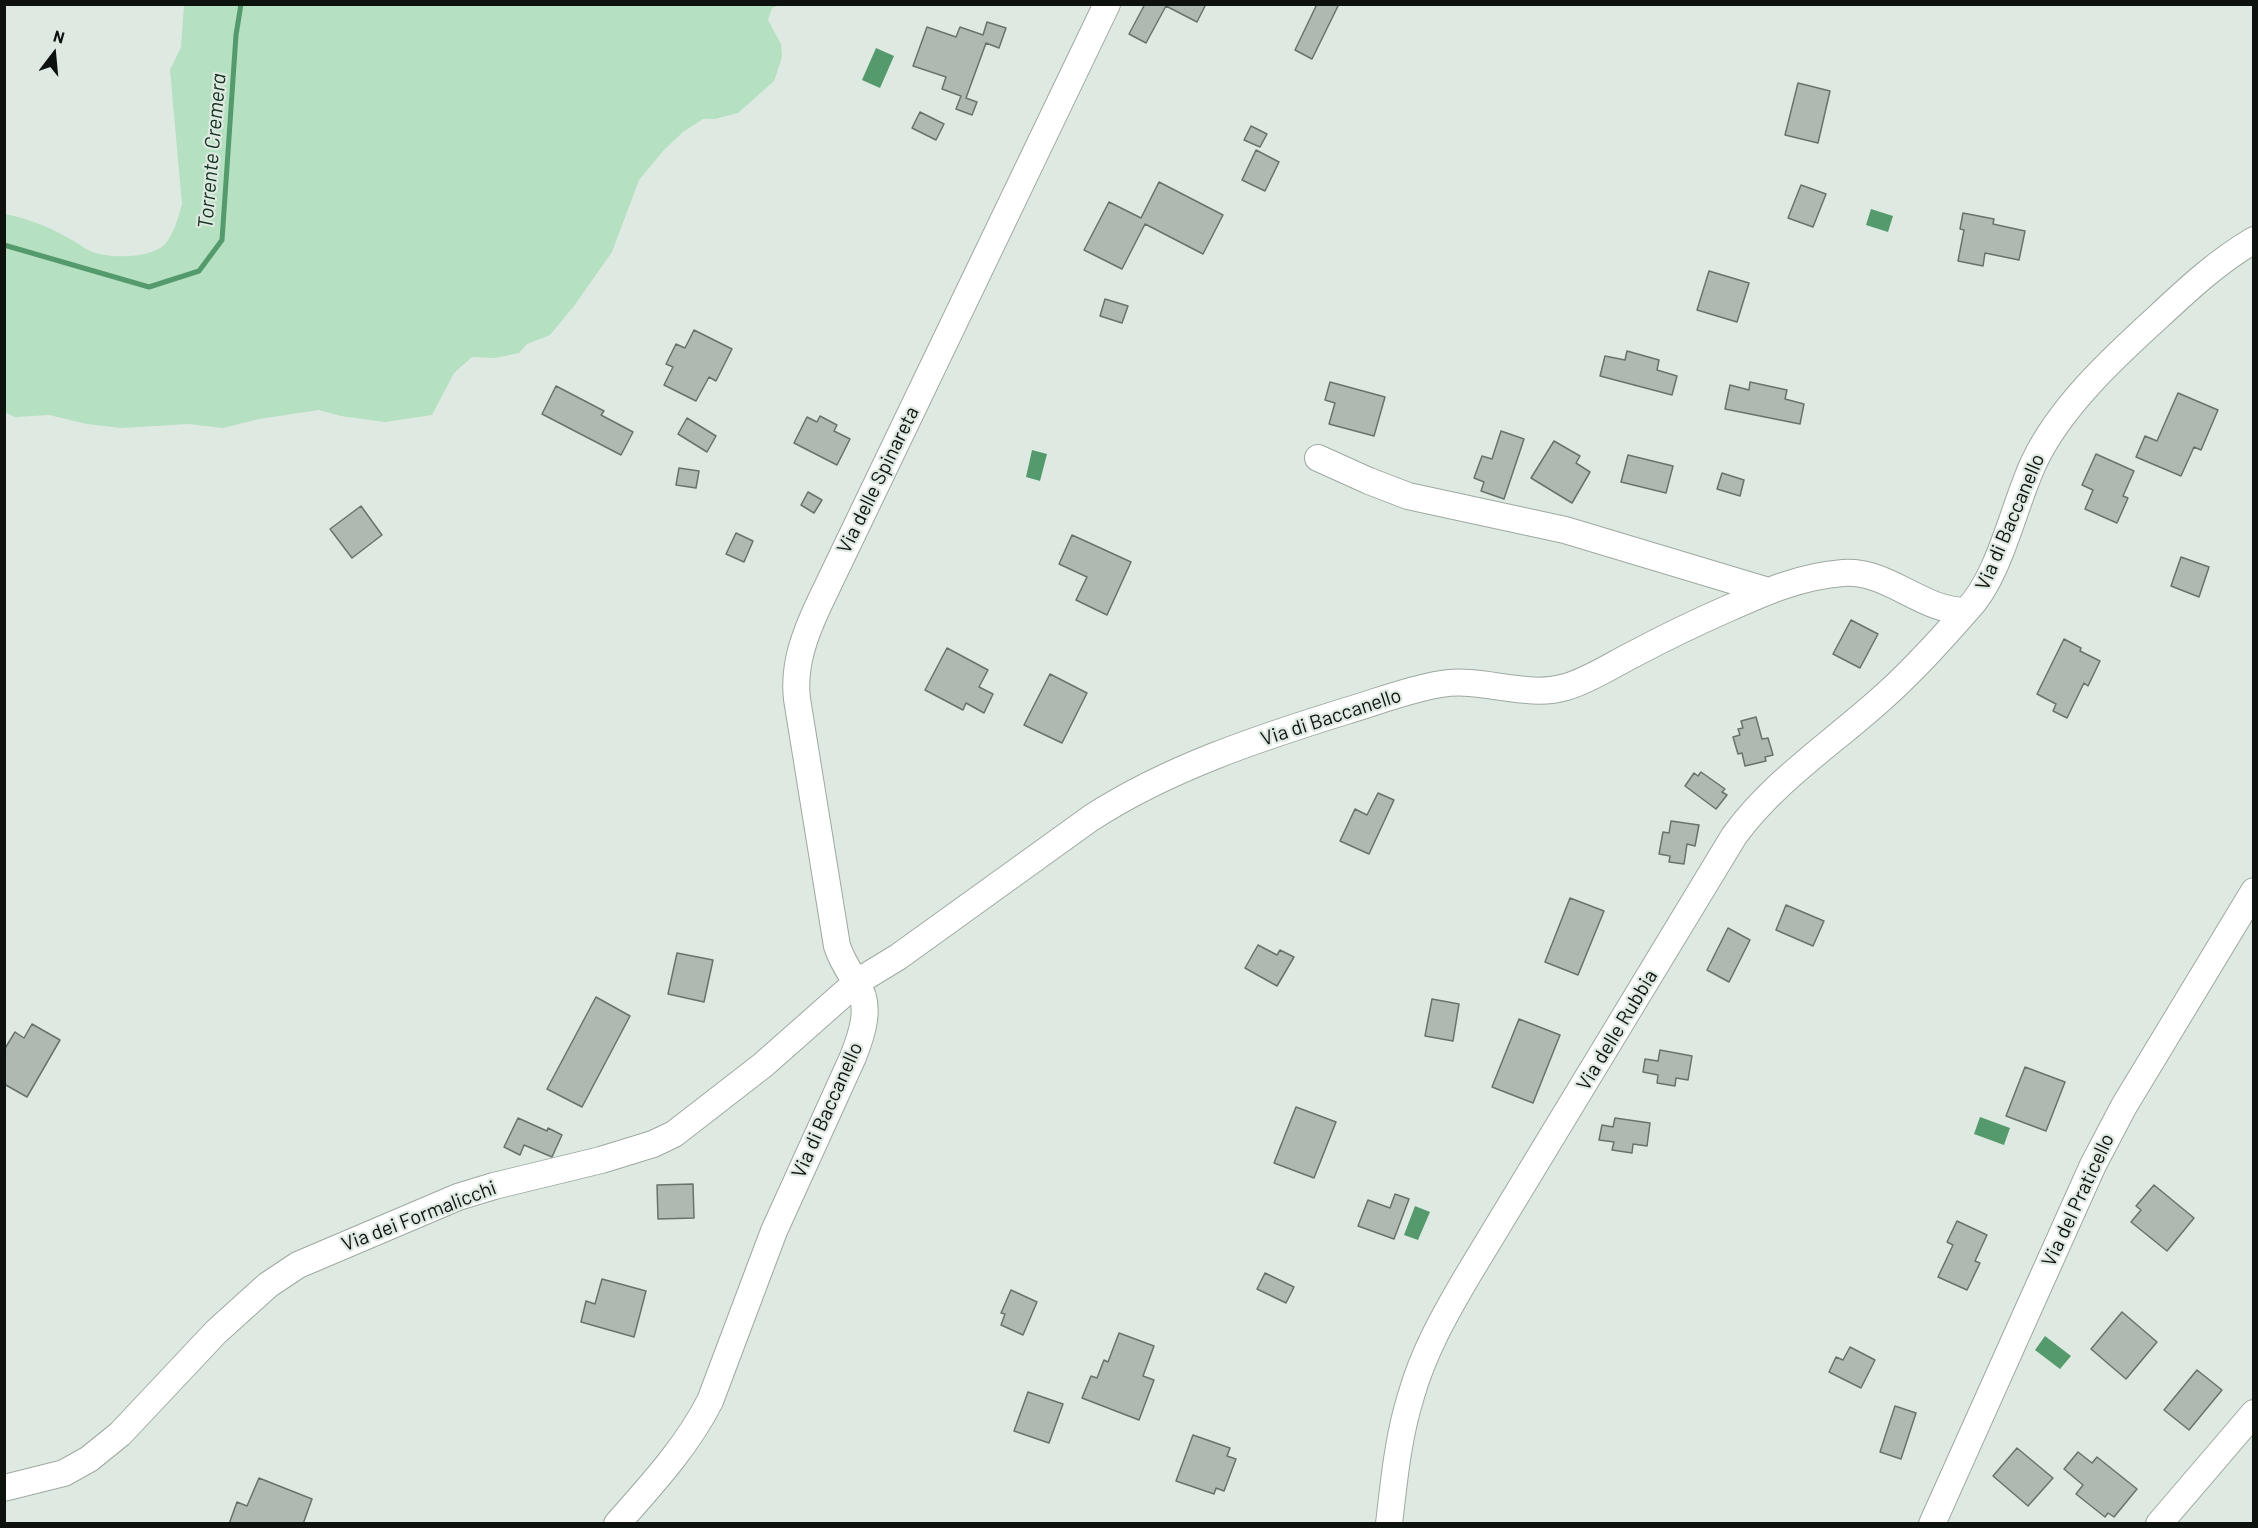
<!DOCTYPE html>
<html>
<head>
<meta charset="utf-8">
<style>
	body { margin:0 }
	#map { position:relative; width:2258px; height:1528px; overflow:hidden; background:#dee9e1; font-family:Barlow,sans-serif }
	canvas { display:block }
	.frame { position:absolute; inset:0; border:6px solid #0e120f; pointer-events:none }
	.north { position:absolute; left:24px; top:24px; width:60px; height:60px; -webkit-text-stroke:4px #dee9e1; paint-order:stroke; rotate:16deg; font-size:16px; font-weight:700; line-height:24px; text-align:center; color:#0e120f }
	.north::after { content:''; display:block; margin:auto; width:21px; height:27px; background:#0e120f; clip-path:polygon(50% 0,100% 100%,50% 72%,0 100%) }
</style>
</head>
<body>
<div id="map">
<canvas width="2258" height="1528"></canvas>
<div class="frame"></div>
<div class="north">N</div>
</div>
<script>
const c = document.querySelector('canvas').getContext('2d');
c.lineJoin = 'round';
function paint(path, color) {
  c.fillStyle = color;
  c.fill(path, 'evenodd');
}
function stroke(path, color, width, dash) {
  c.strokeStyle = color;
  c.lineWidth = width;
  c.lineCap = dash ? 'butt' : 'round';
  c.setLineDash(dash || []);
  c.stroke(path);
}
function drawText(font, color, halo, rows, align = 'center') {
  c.font = font + ' Barlow,sans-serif';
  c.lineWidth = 4.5;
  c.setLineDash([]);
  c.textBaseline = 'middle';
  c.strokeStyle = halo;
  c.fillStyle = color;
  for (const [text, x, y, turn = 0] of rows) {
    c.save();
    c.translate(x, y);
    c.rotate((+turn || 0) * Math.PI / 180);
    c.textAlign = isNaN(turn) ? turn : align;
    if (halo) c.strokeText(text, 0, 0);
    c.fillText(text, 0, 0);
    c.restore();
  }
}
paint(new Path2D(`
	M184,5h596l-8,3 -4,12 13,24 1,13 -8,24 -36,32 -23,6h-12l-20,13 -19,18 -25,30 -27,72 -38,54 -24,29 -23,9 -8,9 -24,5 -23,-1 -18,16 -22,42 -47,7 -44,-6 -22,-6 -60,9 -36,9 -35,-4 -67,4 -34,-4 -38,-9 -34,2 -11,-5 1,-198c21,4 45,13 65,25 7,3 13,9 20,12 17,8 63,8 76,-8 9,-12 12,-25 16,-39l-12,-134 11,-23z`), '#b5e0c1');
paint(new Path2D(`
	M876,48l18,8 -14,32 -18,-8z
	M1871,209l22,7 -5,16 -22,-7z
	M1032,450l15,4 -7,27 -14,-4z
	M1980,1117l30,11 -6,17 -30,-11z
	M1415,1206l15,6 -12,28 -14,-5z
	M2045,1336l26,20 -11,13 -25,-19z`), '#559a6d');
stroke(new Path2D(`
	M4,245l145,42 50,-16 23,-31 14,-205 5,-31`), '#559a6d', 5);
const building = new Path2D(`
	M1145,4h61l-9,18 -31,-16 -20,37 -17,-9z
	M1317,4h22l-27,55 -17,-9z
	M987,22l19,6 -7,20 -13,-5 -20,55 11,4 -5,13 -16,-6 5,-13 -19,-7 4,-12 -33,-11 14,-39 29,10 4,-10 23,8z
	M1798,83l32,8 -12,52 -33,-8z
	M920,112l24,12 -8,16 -24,-12z
	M1251,126l16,8 -7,13 -16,-7z
	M1256,150l23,12 -14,29 -23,-11z
	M1159,182l64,33 -20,39 -58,-30 -23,45 -38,-19 25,-48 32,16z
	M1801,185l25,9 -13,33 -25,-9z
	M1963,213l31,6 -1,5 32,7 -6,29 -34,-7 -2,13 -25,-5 6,-31 -4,-1z
	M1709,271l40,12 -12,39 -40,-12z
	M1105,299l23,7 -6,17 -22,-7z
	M694,330l38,19 -16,32 -7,-4 -13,24 -32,-16 9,-18 -7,-3 10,-20 9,4z
	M1627,351l32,9 -2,10 20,6 -5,19 -72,-19 5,-20 20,4z
	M1330,382l55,15 -11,39 -45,-12 6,-21 -10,-3z
	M1750,382l37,8 -2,9 19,5 -4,20 -75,-15 5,-24 19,5z
	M556,386l48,25 -3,4 32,17 -12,23 -79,-41z
	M2178,393l40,17 -17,40 -7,-3 -13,29 -45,-19 9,-21 12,5z
	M820,416l17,9 -3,6 16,8 -13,26 -43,-22 13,-26 10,5z
	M687,418l29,18 -9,16 -29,-18z
	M1501,431l23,8 -20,60 -23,-8 3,-9 -10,-4 8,-22 10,3z
	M1554,441l26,15 -4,7 14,9 -18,31 -41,-25z
	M2096,454l38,17 -11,25 5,2 -11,25 -32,-14 8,-19 -11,-5z
	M1628,455l45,11 -7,27 -45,-11z
	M679,468l20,3 -3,17 -20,-3z
	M1722,473l22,7 -4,16 -23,-7z
	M808,492l14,8 -8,13 -13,-8z
	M361,506l21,29 -30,23 -22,-29z
	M736,533l17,8 -9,21 -18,-8z
	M1072,535l59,27 -24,53 -31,-15 11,-23 -28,-13z
	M2181,557l28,10 -10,30 -28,-11z
	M1851,620l27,14 -18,34 -27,-14z
	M2064,639l17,9 -1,3 20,10 -12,25 -4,-3 -17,35 -14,-7 3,-7 -19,-10z
	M947,648l41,22 -9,17 14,7 -9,19 -18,-10 -3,7 -38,-20z
	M1050,674l37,19 -25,50 -38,-18z
	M1756,717l6,22 6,-1 5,17 -8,2 1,4 -21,5 -3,-13 -4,1 -5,-17 7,-2 -2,-6 5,-1 -2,-7z
	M1701,772l24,17 -3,3 5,3 -11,14 -31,-23 9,-13 4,3z
	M1378,793l16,7 -25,54 -29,-13 15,-32 12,6z
	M1671,821l28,4 -4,21 -8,-2 -3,20 -15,-2 1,-6 -11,-2 4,-22 6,1z
	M1570,898l34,13 -26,64 -33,-13z
	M1786,905l38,16 -11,25 -37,-16z
	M1728,928l22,12 -21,42 -22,-12z
	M1258,945l19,10 3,-5 14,7 -17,29 -32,-18z
	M677,953l36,7 -9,42 -36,-8z
	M596,997l34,19 -48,91 -35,-18z
	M1432,999l27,5 -6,37 -28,-5z
	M1519,1019l41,16 -27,68 -41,-16z
	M32,1024l28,16 -33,57 -23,-13v-34l11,-18 9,6z
	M1660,1050l32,6 -4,24 -12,-2 -1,8 -18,-3 1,-8 -15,-3 2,-13 13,2z
	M2025,1067l40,15 -19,49 -40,-15z
	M1296,1107l40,15 -22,56 -40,-15z
	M518,1118l29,13 1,-3 14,7 -10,22 -28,-12 -4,10 -16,-8z
	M1615,1118l35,5 -3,23 -14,-2 -1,9 -20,-3 2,-8 -15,-2 3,-15 11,2z
	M693,1184l1,34 -36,1 -1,-34z
	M2154,1185l40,33 -27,33 -36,-29 10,-12 -5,-4z
	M1395,1194l14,5 -15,40 -36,-13 10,-26 22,8z
	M1957,1221l30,14 -12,26 5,2 -13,27 -29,-13 15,-32 -6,-3z
	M1265,1273l29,14 -8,16 -29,-14z
	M602,1279l44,12 -12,46 -53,-15 5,-21 9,3z
	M1011,1290l26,12 -14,33 -22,-10 4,-11 -4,-1z
	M2122,1312l35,30 -31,37 -35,-30z
	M1119,1333l35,13 -11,30 11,4 -15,40 -57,-22 9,-22 6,2 7,-18 4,2z
	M1850,1347l25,13 -14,28 -32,-16 7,-15 7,3z
	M2197,1370l25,20 -33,40 -25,-20z
	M1028,1392l35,12 -14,39 -35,-12z
	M1895,1406l21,7 -15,46 -21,-7z
	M1193,1435l37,13 -3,8 9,3 -12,32 -8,-3 -2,6 -38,-13z
	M2017,1448l36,30 -25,28 -35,-30z
	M2078,1452l14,11 5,-6 40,32 -23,28 -6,-4 -3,4 -29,-23 7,-9 -19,-16z
	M259,1478l53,21 -9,25h-74l8,-22 10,4z`);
paint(building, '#aeb9b1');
stroke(building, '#69736c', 1.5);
const minor = new Path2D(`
	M1318,458l51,23 39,15 157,34 203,61
	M4,1488l60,-15 25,-14 31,-25 96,-102 52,-47 30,-20 160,-68 36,-11 107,-26 52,-16 21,-10 89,-69 94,-83 41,-25 193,-139c77,-50 168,-80 255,-107 31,-9 63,-22 95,-27 41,-7 85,15 125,3 24,-7 46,-22 68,-33 30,-16 61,-31 93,-45 38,-17 74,-33 116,-36 46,-3 78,38 123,38 34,-34 47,-104 68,-149 26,-55 79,-104 124,-145 30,-28 60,-56 96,-77
	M617,1524c34,-39 69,-76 93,-123l64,-170 79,-174c9,-23 19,-51 4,-73 -8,-13 -15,-23 -20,-38l-40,-247c-4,-34 8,-65 22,-95l288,-600
	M1389,1524c5,-43 9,-87 22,-128 12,-43 34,-82 57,-121l266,-439c39,-54 97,-92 146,-136 31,-27 59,-58 86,-89
	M1932,1524l161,-359 31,-59 130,-215
	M2159,1524l95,-111`);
stroke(minor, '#9ea9a1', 28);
stroke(minor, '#fff', 26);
drawText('20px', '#0e120f', '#dee9e1', [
	["Via delle Spinareta",878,480,-64],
	["Via di Baccanello",2010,522,-67],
	["Via di Baccanello",1331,717,-18],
	["Via delle Rubbia",1617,1030,-59],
	["Via di Baccanello",827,1110,-66],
	["Via del Praticello",2078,1200,-65],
	["Via dei Formalicchi",419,1216,-21]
]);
drawText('italic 21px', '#12311e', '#dee9e1', [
	["Torrente Cremera",212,151,-85]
]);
</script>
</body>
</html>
